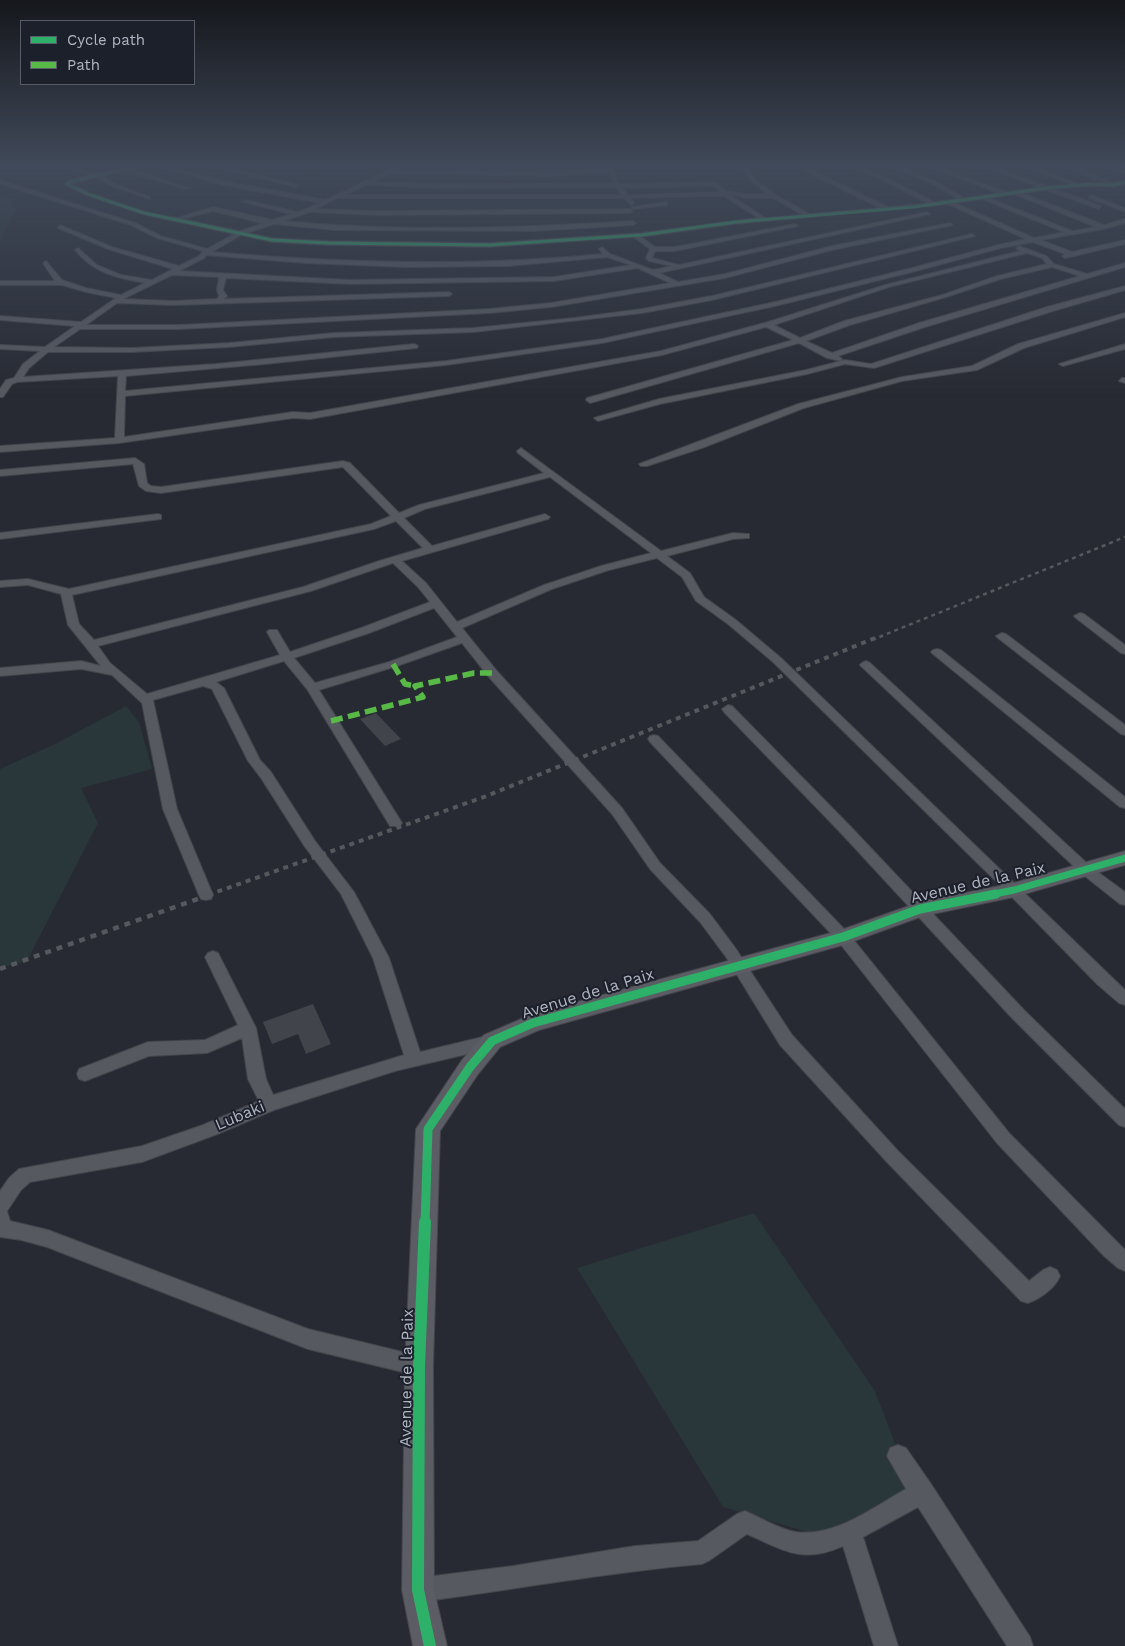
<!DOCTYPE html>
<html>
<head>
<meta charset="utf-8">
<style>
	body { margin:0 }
	#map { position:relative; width:1125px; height:1646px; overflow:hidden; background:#272a32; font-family:"Work Sans",sans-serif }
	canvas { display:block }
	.legend { position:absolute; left:20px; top:20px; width:175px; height:65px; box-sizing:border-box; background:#1c202b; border:1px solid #585c68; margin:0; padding:6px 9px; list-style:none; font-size:15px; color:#b1b5c3 }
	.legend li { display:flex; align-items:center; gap:10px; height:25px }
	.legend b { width:25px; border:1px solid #585c68 }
</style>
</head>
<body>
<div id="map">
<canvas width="1125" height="1646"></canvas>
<ul class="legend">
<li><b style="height:6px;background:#2db169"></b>Cycle path</li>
<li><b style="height:6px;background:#58b947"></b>Path</li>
</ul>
</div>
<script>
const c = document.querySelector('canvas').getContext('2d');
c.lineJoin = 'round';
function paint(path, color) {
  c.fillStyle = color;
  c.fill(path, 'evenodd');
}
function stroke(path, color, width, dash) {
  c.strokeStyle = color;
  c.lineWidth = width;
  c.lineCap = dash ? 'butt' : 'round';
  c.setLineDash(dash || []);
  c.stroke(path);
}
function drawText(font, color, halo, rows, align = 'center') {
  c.font = font + ' "Work Sans",sans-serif';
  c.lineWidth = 4;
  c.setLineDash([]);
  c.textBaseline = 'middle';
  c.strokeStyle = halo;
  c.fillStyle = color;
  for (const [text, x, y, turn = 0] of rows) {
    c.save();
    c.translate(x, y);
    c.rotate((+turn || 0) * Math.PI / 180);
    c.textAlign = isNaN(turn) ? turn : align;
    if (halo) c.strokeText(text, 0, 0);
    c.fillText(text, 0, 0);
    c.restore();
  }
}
paint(new Path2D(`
	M0,197h7l8,8 1,4 -16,32z
	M126,706l13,16 13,47 -71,19 17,35 -71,138 -27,7v-199l55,-25z
	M754,1213l121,178 39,102 -90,44 -101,-30 -146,-239z`), '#29363a');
paint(new Path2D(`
	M376,713l25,26 -16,7 -25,-27z
	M313,1004l18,40 -25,10 -8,-20 -26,10 -9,-22z`), '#41444a');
const street = new Path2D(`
	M60,166c14,0 27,8 40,7 15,-1 28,-7 44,-7l-12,4 58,18 -5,1 -60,-18 -22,5 12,8 35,13v2l-39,-13 -14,-9 -26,7 19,9 55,19 32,6 36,-11 60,13 19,-6 -49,-12 3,-2 52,12 22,-9 -97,-18 -65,-19h9l56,15 103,19 71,-34h8l-10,5 150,1 66,-3 3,2 5,13 96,-2 11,9 20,3h22l-16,-12 -11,-16h6l9,14 20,15 34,19 70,-6 -65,-32 -14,-10h7l11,8 69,33 39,-4 -51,-26 -30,-11h9l25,9 54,27 24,-3 -27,-16 -40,-17h8l36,15 29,17 34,-5 -70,-27h9l68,26 34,-5 -58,-21h9l57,20 26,-1 -52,-19h9l48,18 26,-1 -42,-17h9l38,15v2l16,-3v4l-11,3 -25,-1 -34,3 46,17 -2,3 -53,-19 -24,3 82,32 21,-6v4l-21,6 -63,11 31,12 53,-12v4l-60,14 -3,-2 3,-2 -32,-12 -32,6 -85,23 -141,35 -173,37 -156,22 -321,31 -1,41 169,-25 17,1 351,-62 107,-29 117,-37 135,-34 -4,-3 3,-2 27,10 8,8 33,10 38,-11v4l-200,60 -87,29 4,3 -1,2 -14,-3 -28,-15 -209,60 -4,-3 1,-2 206,-58 -27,-13 -104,28 -352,64 -17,-1 -174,25 -119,9v-6l115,-8 3,-62 -101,6 -5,2 -9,13h-3v-8l6,-9 8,-2 9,-14 17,-13 -40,-2v-4l45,2 30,-21 -75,-6v-4l81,6 35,-24 -30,-6 -24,-7h-62v-4h55l-12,-18 3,-2 16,19 24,8 35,7 24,-12c-28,-5 -51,-10 -70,-33l3,-2 19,17 24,10 31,5 21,-11 -65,-20 -50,-21 2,-3 52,22 67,19 20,-10 4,-5 -46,-13 -26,-13 -131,-41v-4l135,43 26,13 46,13 27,-15 -92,-20 -56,-19 -22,-11 5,-4 22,-5zM391,173l154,3 64,-3 5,10 -172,1 -70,-2zM366,185l76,3 173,-1 7,8h-277zM714,186l6,6 -92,3 -6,-7zM729,194l17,4h27l30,17 -38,3zM1014,194l82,33 -24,4 -83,-33zM724,196l34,22 -117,15 -152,10 -161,-2 -56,-3 -25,-5 27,-9 61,6 200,1 98,-6 3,-2 -3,-2c-116,7 -234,11 -350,0l27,-9 66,3 254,-2 3,-2 -3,-2 -254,2 -61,-2 23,-11h286l7,7 3,-2 -4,-5zM982,199l82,33 -30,6 -79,-35zM948,204l78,35 -28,6 -86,23 -137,34 -173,37 -156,22 -321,30 1,-15 139,-12 152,-16 1,-2 -4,-2 -198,20 -193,13 6,-9 19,-16h84l97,-5 105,-10 139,-5 169,-19 70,-13 263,-64 -3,-2 -260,62 -70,13 -68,9 -101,10 -139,5 -105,10 -97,5 -78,-1 26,-18h100l309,-16 62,-6 174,-29 107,-28 121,-25 -3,-2 -118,23 -107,28 -47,8 -19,-9 271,-59 -3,-2 -248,53 -27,-7 3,-7h20l123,-25 -3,-2 -120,23h-20l-14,-10 94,-13zM213,211l48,12h4l-25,8 -58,-12zM241,235l31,7 56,3 161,2 145,-10 16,12 -4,9 3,3 23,5 -19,4 -43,-16 -8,-7 -3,2 4,5c-131,13 -261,9 -391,-2zM1027,253l15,5 5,6 -50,12 -55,19 -98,26 -44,17 -26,-13 115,-38zM206,255l99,8 101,4 102,-1 99,-9 24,8 -77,12 -204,3 -171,-9 25,-13zM1052,267l28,9 -161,47 -87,30 -26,-12 44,-16 96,-28 55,-18zM638,268l32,15 -119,20 -62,6 -309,16h-94l31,-22 56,2 276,-9 3,-2 -3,-2 -225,7 3,-3 -4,-6 3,-12 124,6 204,-3zM172,275l47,2 -2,13 2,6 -2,3 -44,2 -50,-2z
	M211,166h11l77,19 -3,2z
	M306,166h9l1,1 -3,2z
	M1102,166l23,3v4l-22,-6z
	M1091,195l34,13v4l-36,-14z
	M666,202l2,3 -34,4 -3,-2z
	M1125,286v4l-72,21 -179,57 -29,-4 -38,10 -147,30 -62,17 -4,-3 65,-19 147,-29 39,-10 26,4 176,-57z
	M1125,313v4l-101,31 -47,22 -75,11 -98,27 -102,40 -55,18h-6l-2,-2 159,-60 104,-27 70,-11 46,-22z
	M1125,344v5l-62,17 -4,-2z
	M1122,378h3v5l-6,-2z
	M521,448l140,103 72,-18 16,1v4l-16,1 -66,17 23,17 14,24 32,23 45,38 344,332v15l-6,-2 -22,-19 -88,-90 -236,-232 -45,-38 -32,-23 -14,-24 -25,-19 -48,12 -57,19 -90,39 34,42 126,138 38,55 50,51 26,35 56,86 106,116 131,130 14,-11 7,-3 7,3 3,6c-5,12 -20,23 -32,27l-7,-2 -135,-140 -106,-116 -54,-88 -26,-35 -50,-53 -38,-55 -124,-138 -26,-33 -65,23 -78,24 83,133 -2,3h-10l-83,-137 -23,-28 -68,21 8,6 36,72 11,12 44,69 39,51 35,66 31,94 71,-17 6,2 2,5 -2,5 -102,24 -121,39 -59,25 -73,27 -112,20 -9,8 -14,21 3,10 38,9 260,99 111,27 7,3 3,7 -3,7 -7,3 -111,-27 -261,-102 -26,-7 -21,-3v-46l9,-13 10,-9 123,-23 61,-21 56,-24 -11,-22 -6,-41 -35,15 -58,3 -64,25 -6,-2 -2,-5 2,-5 69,-27 57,-2 33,-15 -33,-68 3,-4 5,-2 5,2 38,75 10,51 7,16 131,-40 -31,-97 -32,-64 -36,-47 -44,-69 -13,-17 -36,-72 -9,-3 -50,14 24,109 36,86 -2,4 -5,1 -5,-1 -2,-4 -36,-86 -21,-106 -30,-28 -31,-6 -81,7v-8l81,-7 20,5 -33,-41 -7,-31 -33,-9 -28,2v-6l28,-2 41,10 302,-65 20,-8 -48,-49 -182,26 -15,-2 -7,-5 -6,-22 -133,12v-6l135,-12 9,6 3,19 4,3 10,1 182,-26 7,2 49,50 20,-8 125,-32 -26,-20 -1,-2zM550,477l101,76 -50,13 -57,19 -87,37 -31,-39 -24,-22 146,-42 2,-2 -5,-3 -113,32 -28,-28 21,-9zM396,521l27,27 -44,13 -76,26 -209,53 -15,-16 -7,-29 302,-66zM393,563l25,24 12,15 -69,26 -71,24 -13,-22h-8l-2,2 13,23 -133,39 -37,-31 -12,-17 213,-55zM434,608l23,29 -68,25 -74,21 -21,-25 75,-25z
	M158,514l3,1v4l-161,20v-6z
	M1080,613l4,1 41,31v9l-4,-1 -45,-35 -2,-2z
	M1002,633l4,1 119,91v10l-4,-1 -123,-96 -2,-2z
	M937,649l4,1 184,147v11l-5,-1 -187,-153 -2,-2 2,-2z
	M866,661l4,2 221,204 34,25v13l-5,-1 -39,-31 -219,-206 -2,-2 2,-2z
	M728,705l4,1 118,120 174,184 101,99v18l-6,-2 -107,-107 -172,-186 -116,-120 -2,-3z
	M654,735l4,1 190,197 161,200 116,117v21l-7,-3 -14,-12 -107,-113 -159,-202 -188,-199 -2,-3 2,-3z
	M898,1445l8,3 25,36 99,153 3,9h-26l-89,-139 -55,30 35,109h-24l-31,-100c-41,18 -58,5 -96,-12l-37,26 -8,4c-95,8 -189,26 -284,38l-8,-4 -4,-8 4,-8 8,-4 95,-12 122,-20 63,-5 39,-27 8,-3c14,6 36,19 51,21 40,5 77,-25 110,-43l-19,-33 3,-8z`);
const secondary = new Path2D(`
	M1125,851v14l-111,32 -91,19 -80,29 -304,85 -39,17 -22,27 -38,57 -7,235 1,224 13,56h-34l-11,-56 3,-224 11,-237 46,-69 22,-25 49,-21 305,-83 82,-29 94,-19z`);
stroke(street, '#43454b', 2);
stroke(secondary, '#43454b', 2);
paint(street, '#565960');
paint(secondary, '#5b5c64');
stroke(new Path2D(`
	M872,640l253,-103`), '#56585e', 2.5, [4, 4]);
stroke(new Path2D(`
	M208,895l276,-98 391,-159`), '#56585e', 4, [5, 5]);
stroke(new Path2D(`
	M0,969l212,-75`), '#56585e', 4.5, [6, 6]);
stroke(new Path2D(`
	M393,664l12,20 10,2
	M331,721l92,-24 -8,-11 59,-13h18`), '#58b947', 5.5, [12, 5.5]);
stroke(new Path2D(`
	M141,166l-70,15 -4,3 21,10 56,19 128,27 56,3 161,2 152,-10 94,-13 179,-15 133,-19 42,-4 25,1 11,-3`), '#2db169', 3);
stroke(new Path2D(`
	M989,895l25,-5 111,-32`), '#2db169', 7);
stroke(new Path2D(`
	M425,1224l3,-95 42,-62 22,-26 41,-18 310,-86 77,-28 76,-15`), '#2db169', 9);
stroke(new Path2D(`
	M425,1222l-6,144 -1,224 12,56`), '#2db169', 12);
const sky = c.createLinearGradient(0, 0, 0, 397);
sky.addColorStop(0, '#15171c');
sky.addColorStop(0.42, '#414a5a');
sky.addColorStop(1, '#414a5a00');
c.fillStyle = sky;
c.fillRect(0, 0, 1125, 397);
drawText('16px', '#b1b5c3', '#1c202b', [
	["Avenue de la Paix",978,883,-13],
	["Avenue de la Paix",588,994,-17],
	["Lubaki",240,1116,-23],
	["Avenue de la Paix",407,1378,-89]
]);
</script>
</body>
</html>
